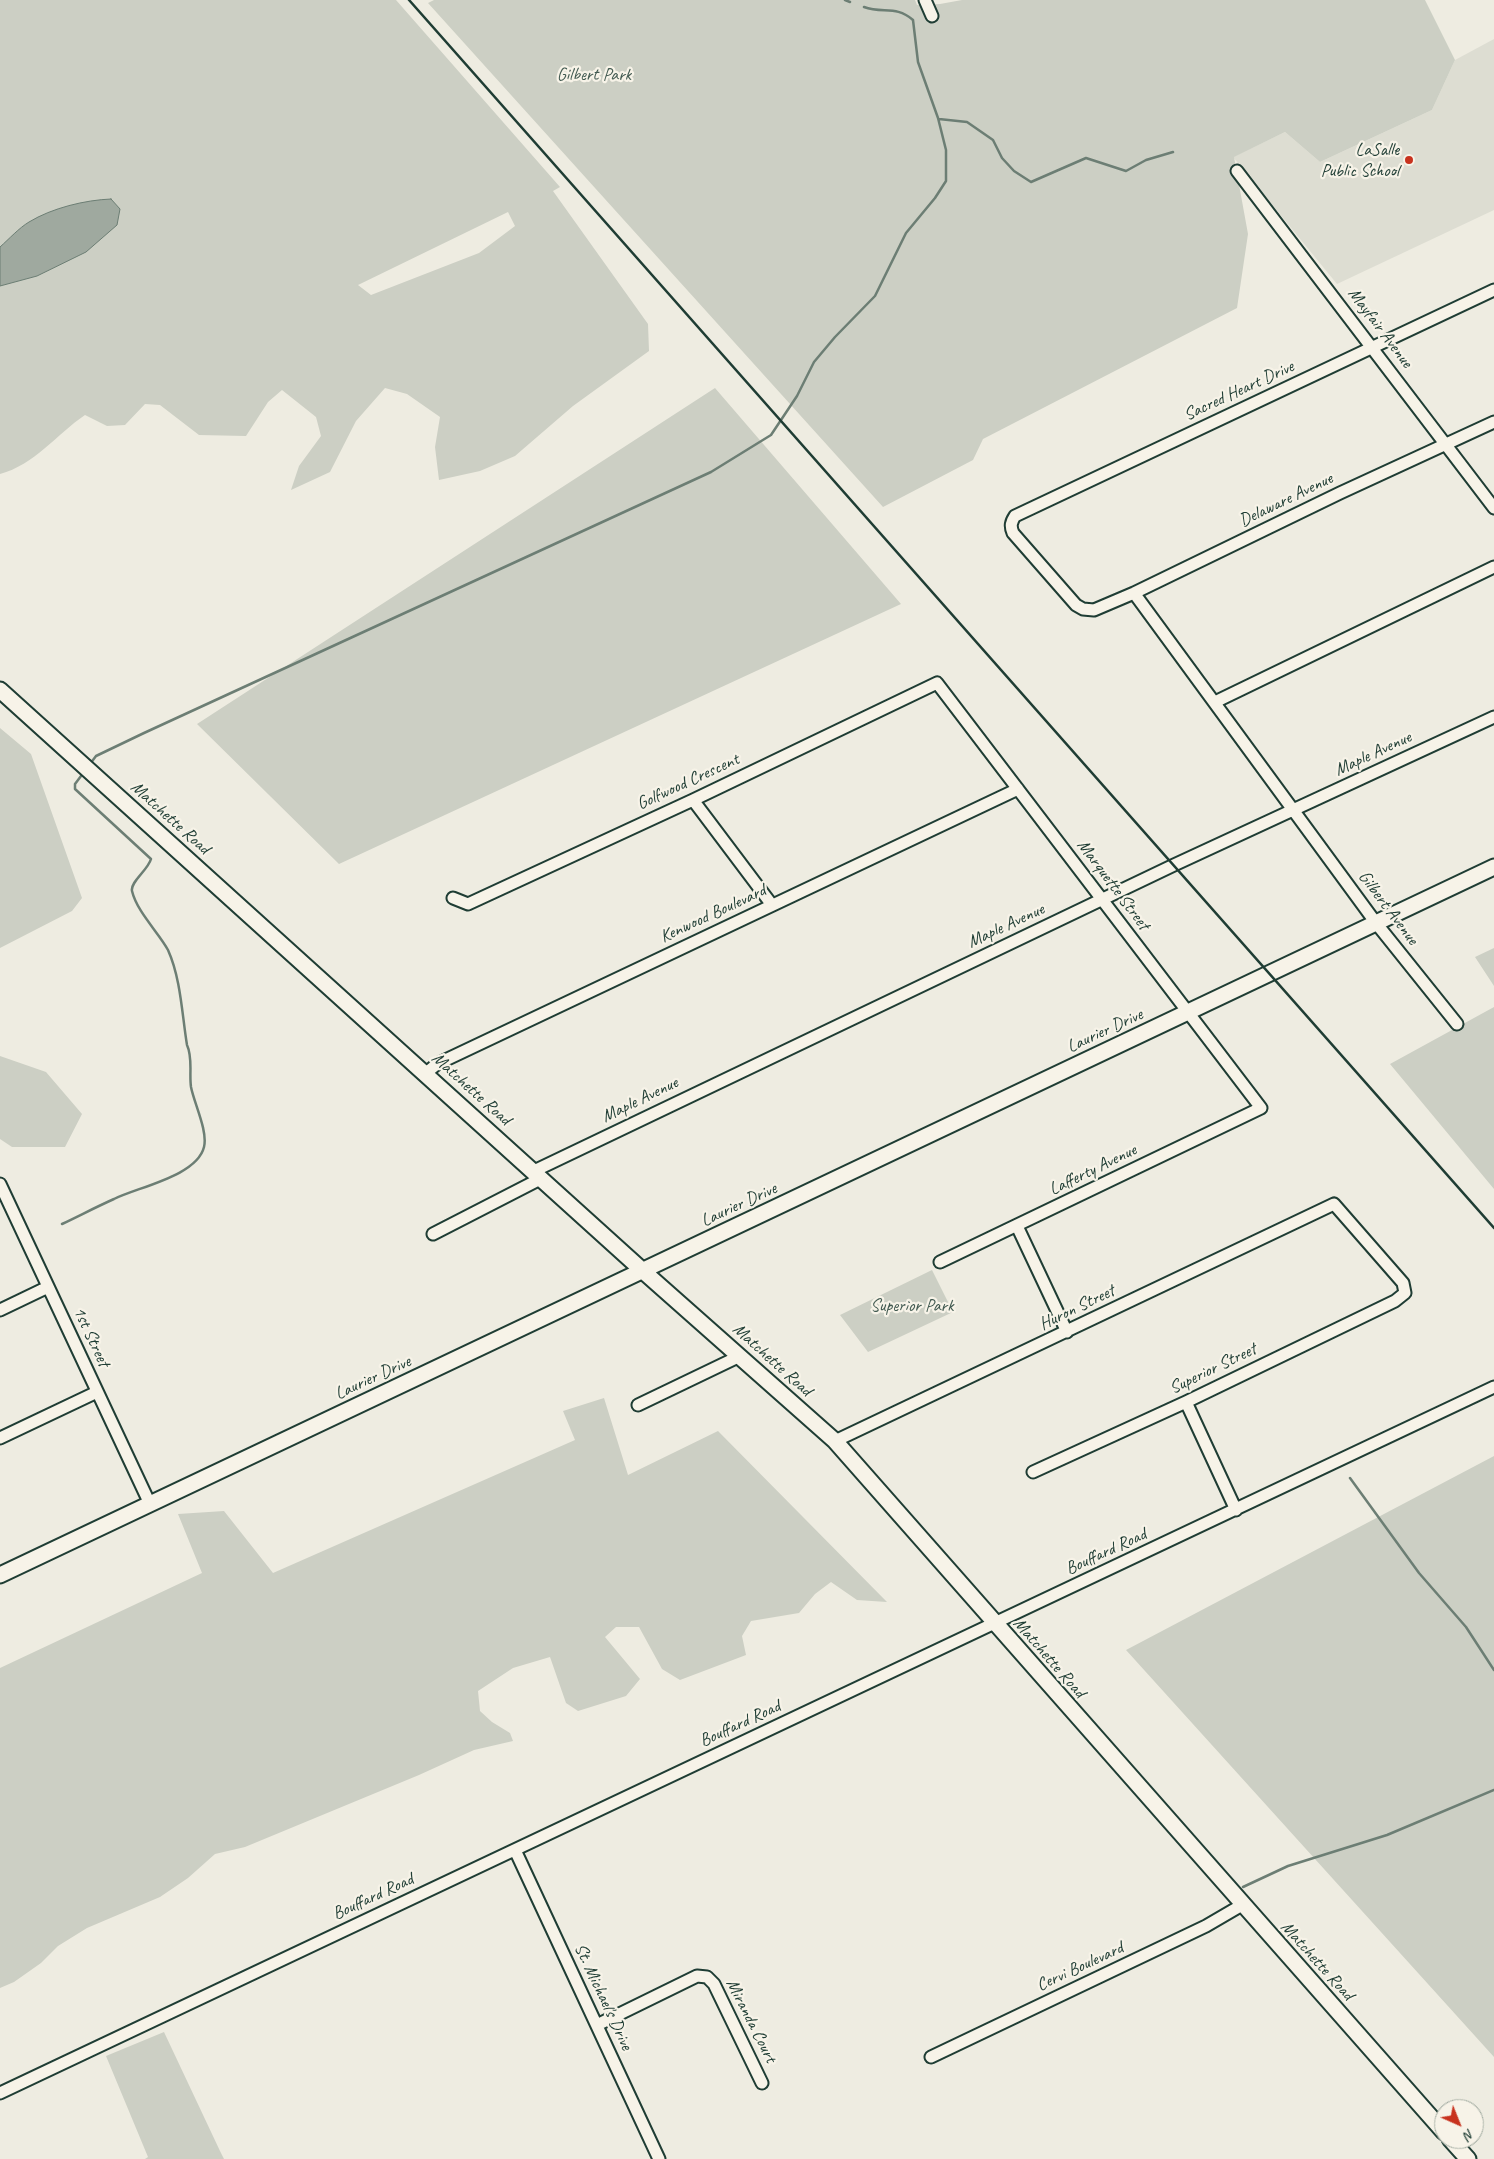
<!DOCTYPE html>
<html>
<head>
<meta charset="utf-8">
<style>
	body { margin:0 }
	#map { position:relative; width:1494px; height:2159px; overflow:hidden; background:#eeece1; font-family:Caveat,sans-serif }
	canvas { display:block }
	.north { position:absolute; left:1434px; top:2099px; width:50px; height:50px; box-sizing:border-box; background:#f7f3e8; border:1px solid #a1aaa0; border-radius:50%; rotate:136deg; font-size:14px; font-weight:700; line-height:20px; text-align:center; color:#1f3d34 }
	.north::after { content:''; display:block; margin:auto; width:18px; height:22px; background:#c8321e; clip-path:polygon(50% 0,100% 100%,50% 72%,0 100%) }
</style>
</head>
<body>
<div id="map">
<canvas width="1494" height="2159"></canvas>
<div class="north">N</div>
</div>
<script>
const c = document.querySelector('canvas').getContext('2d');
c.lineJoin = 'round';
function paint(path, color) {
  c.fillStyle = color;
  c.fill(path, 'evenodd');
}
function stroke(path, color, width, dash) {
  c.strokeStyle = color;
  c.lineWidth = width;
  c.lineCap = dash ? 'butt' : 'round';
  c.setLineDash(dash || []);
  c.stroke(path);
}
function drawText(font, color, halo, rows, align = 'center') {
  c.font = font + ' Caveat,sans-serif';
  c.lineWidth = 4.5;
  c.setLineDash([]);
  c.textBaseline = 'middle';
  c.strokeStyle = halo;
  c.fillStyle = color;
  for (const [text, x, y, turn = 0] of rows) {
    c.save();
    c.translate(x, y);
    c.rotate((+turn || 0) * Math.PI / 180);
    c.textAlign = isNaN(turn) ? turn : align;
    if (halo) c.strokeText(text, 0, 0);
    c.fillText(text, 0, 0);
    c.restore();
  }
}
paint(new Path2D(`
	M1494,39v171l-157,74 -104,-127 52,-25 35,30 112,-52 23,-50z`), '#ddddd2');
paint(new Path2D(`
	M0,0h396l164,187 -7,4 95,133 1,27 -76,55 -58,50 -35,15 -41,9 -4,-33 5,-30 -33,-23 -22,-6 -29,33 -26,51 -39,18 8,-24 22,-30 -5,-19 -34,-27 -14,12 -22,34 -47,-1 -39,-30 -15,-1 -20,21 -18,1 -22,-11c-28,19 -51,50 -85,59zM508,212l7,14 -36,27 -108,42 -13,-10z
	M434,0h481l2,5 23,-1 22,-4h463l30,60 -23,50 -112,52 -35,-30 -51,25 14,77 -11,74 -254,131 -10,21 -90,47 -455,-504z
	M715,388l186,216 -562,260 -142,-140z
	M0,728l31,26 51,144 -10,13 -72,37z
	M1494,948v38l-19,-29z
	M1494,1007v182l-104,-125z
	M0,1056l46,16 36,42 -17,33h-53l-12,-8z
	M932,1270l21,42 -85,40 -28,-37z
	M604,1398l24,77 90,-44 169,171 -30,-2 -26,-18 -16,12 -16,19 -48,8 -9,15 4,19 -66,25 -18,-11 -23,-42h-23l-11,10 35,42 -14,17 -48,15 -12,-8 -16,-46 -37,11 -35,23 2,20 12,11 18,11 3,8 -39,9 -55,25 -174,72 -30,7 -27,24 -28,19 -73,31 -29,18 -17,17 -27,19 -14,6v-320l202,-95 -24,-59 46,-3 49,62 302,-133 -12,-29z
	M1494,1456v601l-368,-407z
	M164,2032l56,119 4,8h-79l3,-2 -42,-101z`), '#cccfc4');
const water = new Path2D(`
	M111,199l9,10 -3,16 -31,27 -49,24 -37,10v-39c9,-8 19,-19 29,-25 23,-14 56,-22 82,-23z`);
paint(water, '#9fa99f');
stroke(water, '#6c7e74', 1);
stroke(new Path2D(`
	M845,0l5,2
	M939,119l28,3 26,18 9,18 12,13 17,11 55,-24 40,13 20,-11 27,-8
	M90,764l6,-8 48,-23 567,-261 60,-37 26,-39 17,-34 21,-25 40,-41 31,-63 29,-35 11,-17v-31l-8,-32 -20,-56 -5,-42c-17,-15 -30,-6 -49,-13
	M62,1224c17,-8 34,-17 52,-25 24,-12 83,-23 90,-52 4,-16 -10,-44 -13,-60 -2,-14 2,-29 -4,-42 -5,-30 -6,-66 -19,-95 -9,-17 -31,-38 -36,-59 -2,-9 16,-21 19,-32l-76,-70v-5l9,-12
	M1350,1478l69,95 47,54 28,43
	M1243,1887l45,-21 99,-31 107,-45`), '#6c7e74', 2.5);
const street = new Path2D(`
	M925,0l7,16
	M1237,171l257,337
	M1494,290l-479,226c-4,6 -5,10 -2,17l63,72 7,4 11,1 40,-17 206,-100 154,-71
	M1134,593l242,330 81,101
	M1215,702l279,-135
	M693,800l79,105
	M453,898l15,6 225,-104 244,-117 324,425 -321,154
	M426,1073l11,-9 581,-275
	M534,1171l640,-306 320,-148
	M0,1184l150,320
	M1017,1226l50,106
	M433,1234l109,-56
	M0,1310l48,-23
	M1186,1402l50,108
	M638,1405l102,-49
	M0,1438l97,-46
	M835,1441l499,-237 69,79 2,10 -10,8 -209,101 -153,70
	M515,1850l144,309
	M597,2025l100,-49 10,1 7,7 48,99
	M931,2057l275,-131 36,-21
	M0,2093l1494,-706`);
const secondary = new Path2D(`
	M0,690l643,581 192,170 609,691
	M0,1575l1494,-708
	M1450,2139l18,20`);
stroke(street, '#1f3d34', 15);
stroke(secondary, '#1f3d34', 19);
stroke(street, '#f7f3e8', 11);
stroke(secondary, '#f7f3e8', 15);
stroke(new Path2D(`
	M409,0l1085,1228`), '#1f3d34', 2.5);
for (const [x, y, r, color] of [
	[1409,160,5,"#c8321e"]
]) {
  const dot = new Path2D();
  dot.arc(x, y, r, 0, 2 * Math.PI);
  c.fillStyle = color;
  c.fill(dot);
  stroke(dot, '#f7f3e8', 2);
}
drawText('18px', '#425a51', '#f7f3e8', [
	["Gilbert Park",594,75],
	["Superior Park",912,1306]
]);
drawText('18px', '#1f3d34', '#f7f3e8', [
	["LaSalle",1399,150],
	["Public School",1399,171]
], 'right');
drawText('18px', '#1f3d34', '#f7f3e8', [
	["Mayfair Avenue",1380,328,53],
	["Sacred Heart Drive",1239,391,-25],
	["Delaware Avenue",1286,500,-26],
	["Maple Avenue",1373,754,-25],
	["Golfwood Crescent",688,782,-25],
	["Matchette Road",170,818,42],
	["Marquette Street",1113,885,53],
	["Gilbert Avenue",1388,908,53],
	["Kenwood Boulevard",713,914,-25],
	["Maple Avenue",1006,926,-25],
	["Laurier Drive",1105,1031,-25],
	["Matchette Road",471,1089,42],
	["Maple Avenue",640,1100,-26],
	["Lafferty Avenue",1093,1170,-26],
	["Laurier Drive",739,1205,-25],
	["Huron Street",1077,1308,-26],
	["1st Street",91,1337,65],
	["Matchette Road",772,1360,42],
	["Superior Street",1213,1369,-26],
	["Laurier Drive",373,1378,-25],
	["Bouffard Road",1106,1552,-25],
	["Matchette Road",1049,1658,49],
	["Bouffard Road",740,1724,-25],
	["Bouffard Road",373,1897,-25],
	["Matchette Road",1317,1961,48],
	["Cervi Boulevard",1080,1967,-25],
	["St. Michael's Drive",603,1997,65],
	["Miranda Court",751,2021,63]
]);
</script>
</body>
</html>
